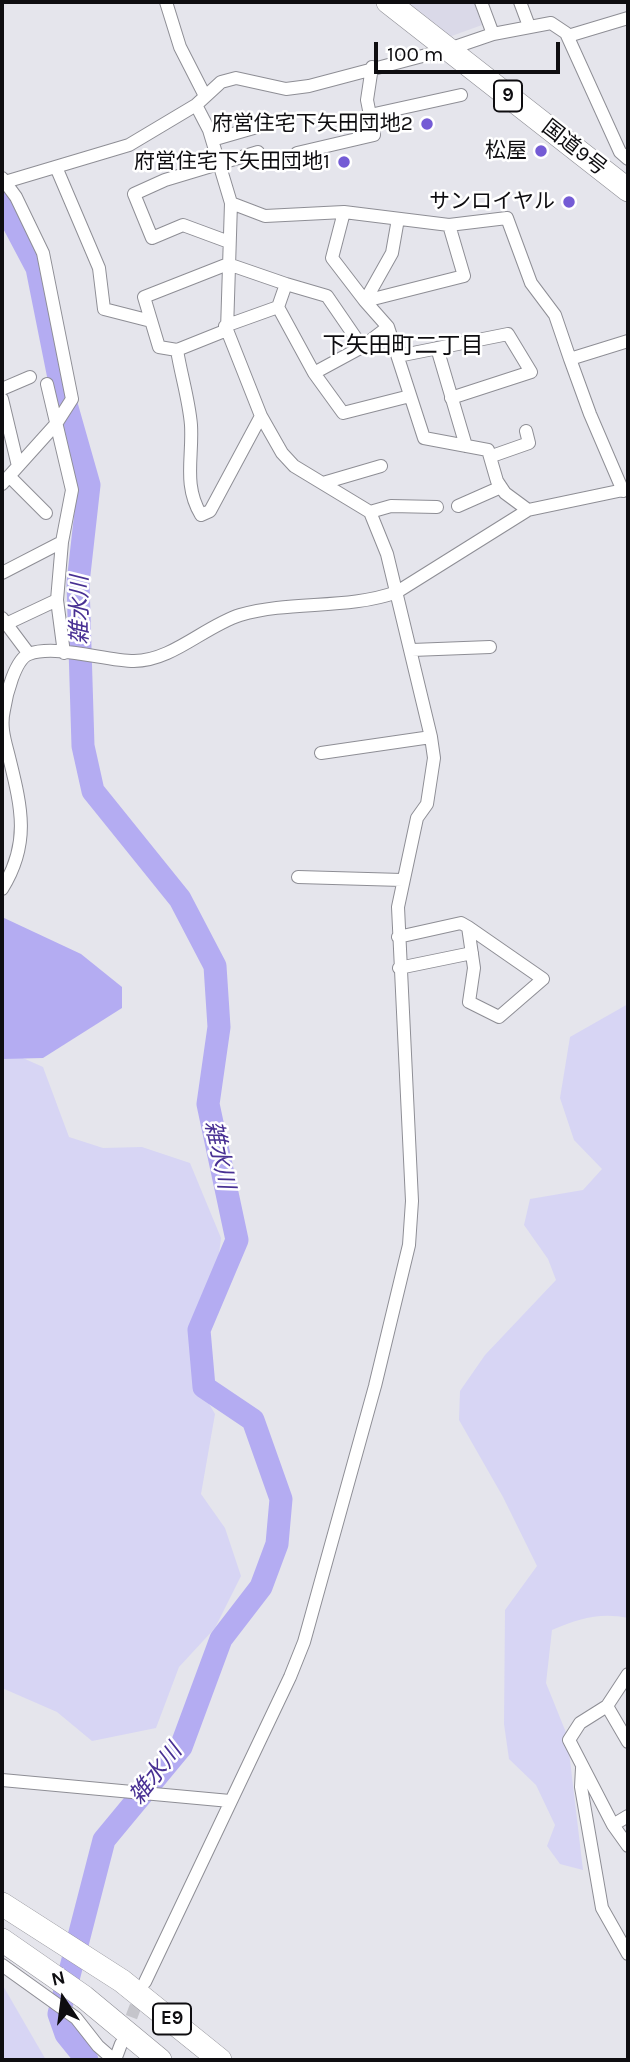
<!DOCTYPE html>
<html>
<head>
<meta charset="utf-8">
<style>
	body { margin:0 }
	#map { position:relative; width:630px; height:2062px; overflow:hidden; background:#e5e5ec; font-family:Karla,sans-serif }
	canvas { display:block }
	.frame { position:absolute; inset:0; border:4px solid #0e0d10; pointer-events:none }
	.north { position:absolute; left:28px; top:1964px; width:70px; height:70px; -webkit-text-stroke:5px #fff; paint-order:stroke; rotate:347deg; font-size:19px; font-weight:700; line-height:28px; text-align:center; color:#0e0d10 }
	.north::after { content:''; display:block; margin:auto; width:24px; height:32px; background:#0e0d10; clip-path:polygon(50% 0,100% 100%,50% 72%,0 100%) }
	.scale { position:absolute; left:374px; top:42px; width:186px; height:32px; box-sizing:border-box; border:4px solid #0e0d10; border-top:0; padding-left:9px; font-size:21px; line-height:24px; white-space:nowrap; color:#0e0d10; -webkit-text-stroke:5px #fff; paint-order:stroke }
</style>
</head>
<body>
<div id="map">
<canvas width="630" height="2062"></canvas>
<div class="frame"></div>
<div class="north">N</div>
<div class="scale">100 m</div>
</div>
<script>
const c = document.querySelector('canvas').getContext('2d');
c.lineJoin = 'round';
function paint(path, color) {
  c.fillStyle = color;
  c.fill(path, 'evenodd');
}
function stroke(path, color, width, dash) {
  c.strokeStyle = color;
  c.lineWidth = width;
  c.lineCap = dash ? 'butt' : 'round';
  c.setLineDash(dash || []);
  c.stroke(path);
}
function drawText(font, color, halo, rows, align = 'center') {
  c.font = font + ' Karla,"Noto Sans JP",sans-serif';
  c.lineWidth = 5;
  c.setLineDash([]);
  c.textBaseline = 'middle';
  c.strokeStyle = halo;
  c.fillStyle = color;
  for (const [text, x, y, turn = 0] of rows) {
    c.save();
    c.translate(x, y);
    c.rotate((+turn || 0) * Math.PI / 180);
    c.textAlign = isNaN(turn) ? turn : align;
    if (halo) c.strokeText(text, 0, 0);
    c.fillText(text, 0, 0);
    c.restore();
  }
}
paint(new Path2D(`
	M405,2h69l8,23 -33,12z`), '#dad9e8');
paint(new Path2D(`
	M628,1004v614c-28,-6 -50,1 -76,12l-6,53 21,52 16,135 -23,-6 -13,-18 8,-21 -19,-40 -27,-26 -5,-35 1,-114 32,-44 -34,-69 -44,-77 1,-29 25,-36 71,-75 -8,-21 -24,-34 6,-26 53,-9 19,-21 -28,-29 -14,-42 10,-61z
	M16,1055l27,12 26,70 34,11 39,-1 48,16 31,75 -4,31 -23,48v61l21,36 -14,80 24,34 16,48 -26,52 -36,39 -23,61 -64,13 -35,-29 -55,-24v-632z
	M2,1984l44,76h-44z`), '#d7d5f4');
paint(new Path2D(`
	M2,917l79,37 41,33v21l-79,50 -41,1z`), '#b4acf2');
stroke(new Path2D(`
	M2,202l35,66 23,115 29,102 -11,98 5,163 10,45 87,108 35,67 4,61 -11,77 29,136 -38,90 5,57 49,33 28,79 -4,45 -16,43 -40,52 -40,108 -77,93 -45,174 7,20 21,26`), '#b4acf2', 23);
stroke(new Path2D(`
	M125,2034l16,-42`), '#c5c5cb', 12, [12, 6]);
const street = new Path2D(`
	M166,2l14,45 24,47
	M481,2l12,32
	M520,2l9,24
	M568,36l60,-18
	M370,115l91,-20
	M212,140l52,-15
	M297,153l77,-18 -7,-35 5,-33
	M56,167l43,101 5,41 47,12
	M5,182l124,-37 67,-40 25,-23 15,-4 50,11 23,-3 140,-37 44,-15 58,-11 15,10 54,119 8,7
	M231,203l34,13 79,-4 105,13 58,-7 24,65 24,32 15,44 58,-18
	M344,212l-12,46 33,43 99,-25 -15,-51
	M398,219l-6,34 -27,48 23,26 36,111 64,12 9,31 8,12 23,17
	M229,242l-46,-17 -31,13 -18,-44 31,-14 93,-28
	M286,284l41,12 35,51
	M225,326l53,-19
	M437,348l29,98
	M177,350l50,-20
	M398,356l110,-22 23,38 -80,26
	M570,359l20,55 33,77
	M314,373l48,-26 26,-20
	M47,384l25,106 -10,52 -5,58 7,53
	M2,389l28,-12
	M2,399l16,67
	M261,416l-51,95 -9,4c-18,-30 -8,-57 -10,-90 -2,-25 -10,-50 -14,-75l-18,-3 -15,-50 84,-33 58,20 -8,23 36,66 29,40 67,-17
	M492,456l37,-13 -3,-12
	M9,476l37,37
	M323,483l58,-17
	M2,484l54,-60 16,-25 -29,-146 -27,-56 -14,-19
	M458,506l43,-19
	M370,512l21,-6 46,1
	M2,573l60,-31
	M2,618l27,36
	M6,624l51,-24
	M412,650l78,-3
	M321,753l110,-16
	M298,877l104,3
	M2,889c29,-46 19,-83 7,-132 -4,-16 -9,-30 -5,-47 2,-14 11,-51 25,-56 27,-10 77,7 105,7 38,0 71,-35 106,-46 51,-15 107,-5 157,-23l131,-82 100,-21
	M398,937l63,-14 7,4 75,52 -44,38 -30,-15 5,-34 -6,-41
	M399,968l73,-15
	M628,1674l-21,32 -27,17 -11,17 44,85 15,21
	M607,1706l21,36
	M582,1768l-1,19 21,121 26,46
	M2,1780l228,21
	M613,1825l15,-9
	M2,1965l74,53 22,28 16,14
	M145,1982l145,-305 14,-35 71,-256 34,-141 3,-44 -14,-294 19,-89 10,-14 7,-46 -3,-21 -44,-183 -17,-42 -76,-46 -12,-13 -21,-37 -34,-86 4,-127 -22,-73 -13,-25
	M115,2060l6,-16`);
const highway = new Path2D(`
	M388,2l240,188
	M2,1904l120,77 98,79
	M2,1940l82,57 76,63`);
stroke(street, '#8e8e95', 14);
stroke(highway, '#8e8e95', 24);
stroke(street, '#fff', 12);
stroke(highway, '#fff', 23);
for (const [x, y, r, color] of [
	[427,124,7,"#745bd5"],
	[541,151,7,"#745bd5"],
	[344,162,7,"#745bd5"],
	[569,202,7,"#745bd5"]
]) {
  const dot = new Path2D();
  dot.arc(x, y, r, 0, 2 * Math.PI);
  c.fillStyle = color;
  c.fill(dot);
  stroke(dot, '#fff', 2.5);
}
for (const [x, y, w] of [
	[508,96,28],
	[172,2019,38]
]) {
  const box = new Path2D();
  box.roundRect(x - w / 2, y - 15.5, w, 31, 5);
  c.fillStyle = '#fff';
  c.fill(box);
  stroke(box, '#0e0d10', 2);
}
drawText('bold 19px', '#0e0d10', null, [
	["9",508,96],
	["E9",172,2019]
]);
drawText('21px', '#0e0d10', '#fff', [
	["府営住宅下矢田団地2",413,124],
	["松屋",527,151],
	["府営住宅下矢田団地1",330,162],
	["サンロイヤル",555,202]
], 'right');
drawText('21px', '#0e0d10', '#fff', [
	["国道9号",574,148,38]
]);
drawText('23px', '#0e0d10', '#fff', [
	["下矢田町二丁目",403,346]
]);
drawText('italic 23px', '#483093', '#fff', [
	["雑水川",80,610,-90],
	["雑水川",219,1155,78],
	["雑水川",156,1774,-52]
]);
</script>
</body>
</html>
